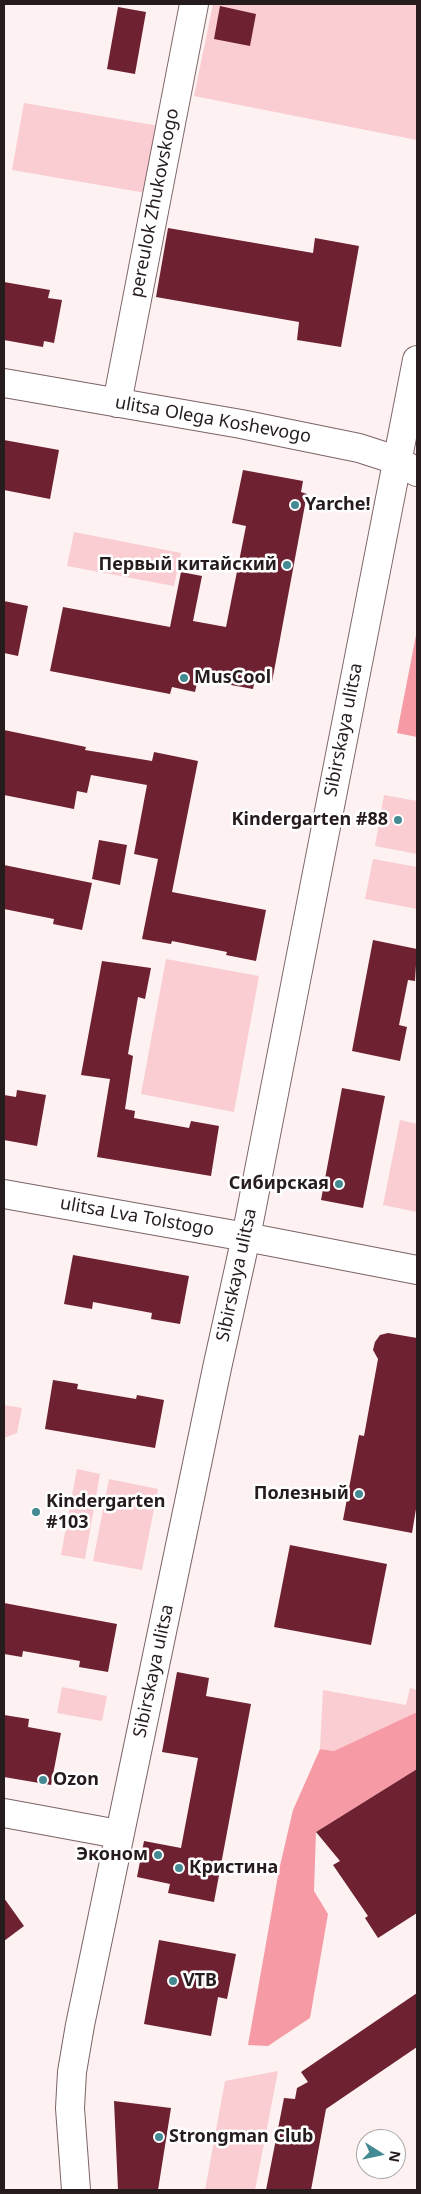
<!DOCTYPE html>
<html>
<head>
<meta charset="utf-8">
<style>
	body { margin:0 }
	#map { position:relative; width:421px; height:2194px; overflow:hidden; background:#fdf1f2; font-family:"Noto Sans",sans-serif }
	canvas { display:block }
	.frame { position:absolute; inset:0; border:5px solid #261c1d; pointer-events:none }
	.north { position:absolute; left:356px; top:2129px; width:50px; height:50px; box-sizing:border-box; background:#fff; border:1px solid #a8a4a5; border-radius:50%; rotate:100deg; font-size:14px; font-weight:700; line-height:20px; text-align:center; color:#261c1d }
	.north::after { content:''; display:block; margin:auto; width:18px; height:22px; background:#438a93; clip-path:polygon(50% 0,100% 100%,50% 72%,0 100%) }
</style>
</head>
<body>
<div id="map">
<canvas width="421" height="2194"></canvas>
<div class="frame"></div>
<div class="north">N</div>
</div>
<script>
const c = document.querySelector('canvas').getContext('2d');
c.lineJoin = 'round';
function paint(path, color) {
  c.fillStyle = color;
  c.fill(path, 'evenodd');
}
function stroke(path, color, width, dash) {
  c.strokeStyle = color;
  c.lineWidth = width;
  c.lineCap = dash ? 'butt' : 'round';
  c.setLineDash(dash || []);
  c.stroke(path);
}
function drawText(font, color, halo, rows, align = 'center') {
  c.font = font + ' "Noto Sans",sans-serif';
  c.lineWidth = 5;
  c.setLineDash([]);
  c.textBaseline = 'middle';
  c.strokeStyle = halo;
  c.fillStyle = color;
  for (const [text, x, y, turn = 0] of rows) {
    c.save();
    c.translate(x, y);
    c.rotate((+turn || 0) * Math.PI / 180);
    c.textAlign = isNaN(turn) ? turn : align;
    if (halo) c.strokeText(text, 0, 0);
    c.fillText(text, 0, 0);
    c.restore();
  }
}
paint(new Path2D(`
	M213,4h204v136l-223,-44z
	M24,103l135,23 -13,67 -134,-23z
	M74,532l107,21 -7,33 -107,-20z
	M384,795l33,6v53l-42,-8z
	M373,859l44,8v42l-52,-10z
	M166,959l93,17 -25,136 -93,-18z
	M400,1120l17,4v88l-34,-7z
	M4,1405l18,3 -5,25 -13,5z
	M77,1469l23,5 -15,85 -24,-4z
	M109,1479l49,10 -16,81 -49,-9z
	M62,1687l45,9 -5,25 -45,-8z
	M410,1688l7,2v22l-2,1 -81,38 -14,-2 3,-59 83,15z
	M278,2071l-23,119h-50l20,-109z`), '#f9cdd1');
paint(new Path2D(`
	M417,630v107l-20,-4z
	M417,1712v57l-101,63 -2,59 14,23 -18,104 -42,28 -20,-1 31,-175 14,-60 27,-61 14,2z`), '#f69ba6');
paint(new Path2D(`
	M220,6l36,8 -6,32 -36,-7z
	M118,7l28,5 -11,62 -28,-5z
	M168,228l145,25 2,-15 44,8 -18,101 -44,-7 2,-18 -143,-25z
	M4,282l46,8 -2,8 14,2 -8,43 -10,-2 -1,6 -39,-7z
	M4,440l55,10 -9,49 -46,-9z
	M243,470l60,11 -2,11 6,2 -35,188 -17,-3 -2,10 -55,-10 -3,13 -23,-5 -2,7 -120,-23 13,-64 107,20 11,-55 21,4 -9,45 33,6 20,-101 -14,-3z
	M4,601l24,5 -10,50 -14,-3z
	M4,730l82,17 -1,3 67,11 2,-9 44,9 -26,131 94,18 -10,51 -30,-6 1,-3 -55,-11 -1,3 -29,-5 16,-80 -24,-5 13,-69 -56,-10 -4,18 -10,-2 -3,18 -70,-14z
	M99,840l28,5 -7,40 -28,-6z
	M4,865l88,18 -10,47 -29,-6 1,-5 -50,-10z
	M373,940l44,9 -2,32 -7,-1 -9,45 8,2 -7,34 -48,-10z
	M102,961l49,7 -6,31 -7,-2 -10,57 5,2 -8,53 10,2 -1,7 55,10 2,-7 28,5 -8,50 -114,-19 13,-78 -29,-4z
	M342,1088l43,8 -22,112 -42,-8z
	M17,1090l29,5 -9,51 -33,-6v-45l12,2z
	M73,1255l116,21 -9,48 -29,-5 1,-6 -59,-11 -1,7 -28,-5z
	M388,1333l29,5v165l-5,30 -69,-13 16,-85 5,1 14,-77 -5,-9 2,-8 5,-7z
	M53,1380l25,4 -1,5 59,10 1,-4 27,5 -9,48 -110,-19z
	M290,1545l97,19 -16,81 -97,-18z
	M4,1603l113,21 -9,48 -29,-5 1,-6 -57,-10 -1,6 -18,-3z
	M177,1672l32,6 -3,18 45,8 -37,198 -46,-9 2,-9 -33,-7 7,-36 37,7 17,-90 -36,-6z
	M4,1715l25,4 -1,8 33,6 -10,52 -47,-8z
	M417,1769v144l-39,25 -13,-20 3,-2 -35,-51 7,-4 -24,-29z
	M4,1898l20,28 -20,15z
	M159,1940l77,14 -9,45 -9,-2 -7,39 -67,-12z
	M417,1993v54l-91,62 -15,81h-45l18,-92 11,1 2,-11 11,-6 -7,-10z
	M114,2101l57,7 -13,82h-40z`), '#6e2130');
const minor = new Path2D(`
	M4,383l237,41 118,24 37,12 21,12
	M117,403l77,-399
	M246,1237l171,33
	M4,1813l114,21`);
const major = new Path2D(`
	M4,1194l242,43
	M76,2190l-6,-82 2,-36 8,-47 137,-657 29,-131 171,-877`);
stroke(minor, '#7c6366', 30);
stroke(major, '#7c6366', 30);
stroke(minor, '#fff', 28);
stroke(major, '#fff', 28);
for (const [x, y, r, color] of [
	[295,505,5,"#438a93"],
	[287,565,5,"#438a93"],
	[184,678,5,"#438a93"],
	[398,820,5,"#438a93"],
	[339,1184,5,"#438a93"],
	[359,1494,5,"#438a93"],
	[36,1512,5,"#438a93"],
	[43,1780,5,"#438a93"],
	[158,1855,5,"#438a93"],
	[179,1868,5,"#438a93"],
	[173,1981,5,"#438a93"],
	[159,2137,5,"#438a93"]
]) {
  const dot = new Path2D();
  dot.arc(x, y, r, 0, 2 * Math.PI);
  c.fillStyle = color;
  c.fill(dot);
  stroke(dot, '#fff', 2);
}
drawText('18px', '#261c1d', '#fff', [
	["pereulok Zhukovskogo",155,203,-79],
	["ulitsa Olega Koshevogo",213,420,10],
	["Sibirskaya ulitsa",344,730,-79],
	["ulitsa Lva Tolstogo",137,1217,10],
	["Sibirskaya ulitsa",237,1275,-78],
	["Sibirskaya ulitsa",154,1671,-78]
]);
drawText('bold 18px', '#261c1d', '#fff', [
	["Yarche!",305,505],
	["Первый китайский",277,565,"right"],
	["MusCool",194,678],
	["Kindergarten #88",388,820,"right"],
	["Сибирская",329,1184,"right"],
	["Полезный",349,1494,"right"],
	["Kindergarten",46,1502],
	["#103",46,1523],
	["Ozon",53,1780],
	["Эконом",148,1855,"right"],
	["Кристина",189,1868],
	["VTB",183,1981],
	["Strongman Club",169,2137]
], 'left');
</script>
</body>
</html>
